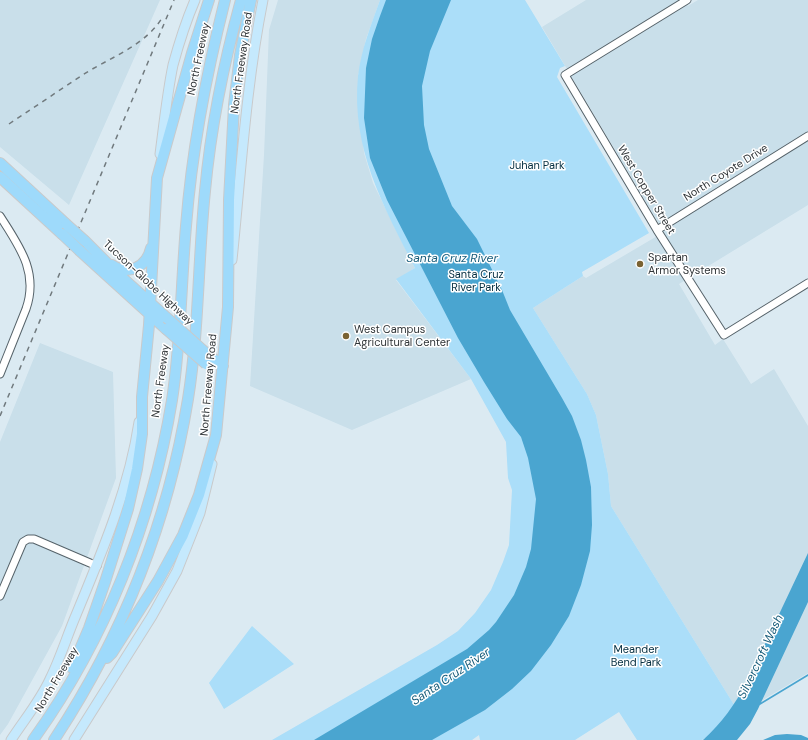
<!DOCTYPE html>
<html>
<head>
<meta charset="utf-8">
<style>
	body { margin:0 }
	canvas { display:block; background:#dbeaf2 }
</style>
</head>
<body>
<canvas width="808" height="740"></canvas>
<script>
const c = document.querySelector('canvas').getContext('2d');
c.lineJoin = 'round';
function paint(path, color) {
  c.fillStyle = color;
  c.fill(path, 'evenodd');
}
function stroke(path, color, width, dash) {
  c.strokeStyle = color;
  c.lineWidth = width;
  c.lineCap = dash ? 'butt' : 'round';
  c.setLineDash(dash || []);
  c.stroke(path);
}
function drawText(font, color, halo, rows, align = 'center') {
  c.font = font + ' "DM Sans",sans-serif';
  c.lineWidth = 3;
  c.setLineDash([]);
  c.textBaseline = 'middle';
  c.strokeStyle = halo;
  c.fillStyle = color;
  for (const [text, x, y, turn = 0] of rows) {
    c.save();
    c.translate(x, y);
    c.rotate((+turn || 0) * Math.PI / 180);
    c.textAlign = isNaN(turn) ? turn : align;
    if (halo) c.strokeText(text, 0, 0);
    c.fillText(text, 0, 0);
    c.restore();
  }
}
paint(new Path2D(`
	M0,0h160l-91,205 -69,-58z
	M278,0h102l-14,39 -8,37 6,77 9,30 42,85 -19,12 75,99 -119,51 -102,-44 14,-231 5,-125z
	M586,0h98l4,6 10,-6h110v205l-129,79 36,61 8,-6 28,45 23,-15 34,57v247l-42,25 -25,18 -130,-210 -3,-32 -12,-59 -9,-21 -54,-86 50,-32 3,2 78,-46 -122,-205z
	M40,343l73,29 3,106 -54,148 -54,98 -8,11v-293z`), '#c9dfea');
paint(new Path2D(`
	M380,0h145l40,66 -5,2 -3,9 92,156 -67,39 1,4 -50,32 54,86 9,21 12,59 3,32 130,210 -39,24h-65l-18,-28 -44,28h-95l-1,-5 -7,5h-200l165,-95 21,-14 17,-18 16,-23 12,-28 6,-17 3,-55 -4,-12 -2,-36 -35,-63 -75,-100 19,-11c-32,-63 -64,-119 -57,-192 3,-26 13,-51 22,-76z
	M252,626l42,38 -70,45 -15,-26z`), '#abdef9');
paint(new Path2D(`
	M386,0h65l-21,51 -8,35 2,39 5,24 23,57 25,33 25,51 8,20 52,88 10,18 9,24 5,20 5,27 1,38 -2,26 -9,34 -12,31 -18,29 -20,26 -19,18 -27,21 -53,30h-118l153,-91 22,-19 7,-8 18,-27 12,-28 5,-18 5,-50 -8,-41 -7,-21 -14,-18 -23,-37 -26,-44 -71,-138 -17,-42 -6,-40 2,-50 6,-29 8,-23z
	M808,553v49l-50,107 -8,15 -13,16h-34c19,-17 32,-36 44,-58z
	M787,734l14,1 7,3v2h-45l12,-5z`), '#4aa5d0');
stroke(new Path2D(`
	M760,704l48,-29`), '#4aa5d0', 1.5);
const minor = new Path2D(`
	M687,0l-122,75 92,155 67,105 84,-52
	M0,216c19,30 39,56 26,93l-26,65
	M657,230l151,-94
	M0,596l23,-54 5,-3h6l63,27`);
const major = new Path2D(`
	M160,154c4,-30 7,-60 13,-89 6,-22 13,-44 22,-65
	M232,260c9,-87 14,-175 31,-260
	M11,740c13,-20 29,-39 39,-61 10,-20 17,-43 26,-64 26,-63 53,-126 63,-193
	M74,740l78,-124 25,-45 23,-58 12,-49`);
const highway = new Path2D(`
	M0,163l66,61
	M0,177l62,57
	M85,241l32,32 50,45
	M80,251l86,78
	M112,265c16,11 35,2 39,-17
	M207,354l16,12
	M107,658l5,-5 46,-72 25,-46 16,-40 17,-60 12,-128 1,-107 5,-95 6,-50 11,-55
	M72,668l17,-40 16,-46 23,-73 9,-40 5,-35v-37l7,-72 8,-147 35,-125 17,-53
	M33,740c72,-100 119,-218 139,-340 9,-58 9,-116 14,-174 6,-77 20,-151 39,-226
	M54,740c68,-103 114,-218 134,-341 11,-69 10,-139 17,-208 6,-65 19,-129 36,-191`);
stroke(minor, '#56636a', 9);
stroke(major, '#c9cacb', 11);
stroke(highway, '#c9cacb', 12);
stroke(minor, '#fff', 7);
stroke(major, '#c5e9fd', 9);
stroke(highway, '#9edafb', 10);
stroke(new Path2D(`
	M9,124c24,-16 48,-32 72,-48 27,-18 63,-29 81,-58
	M0,416l174,-416`), '#717a7e', 1.5, [5, 5]);
const highwayBridge = new Path2D(`
	M66,224l19,17
	M62,234l18,17
	M167,318l40,36
	M166,329l40,35`);
stroke(highwayBridge, '#c9cacb', 12, []);
stroke(highwayBridge, '#9edafb', 10);
for (const [x, y, r, color] of [
	[640,264,4,"#7a6232"],
	[346,336,4,"#7a6232"]
]) {
  const dot = new Path2D();
  dot.arc(x, y, r, 0, 2 * Math.PI);
  c.fillStyle = color;
  c.fill(dot);
  stroke(dot, '#fff', 1.5);
}
drawText('11px', '#2f3437', '#fff', [
	["North Freeway",199,59,-78],
	["North Freeway Road",242,63,-82],
	["North Coyote Drive",726,173,-32],
	["West Copper Street",646,190,59],
	["Tucson-Globe Highway",148,283,43],
	["North Freeway",161,381,-82],
	["North Freeway Road",209,385,-85],
	["North Freeway",57,680,-59]
]);
drawText('11px', '#042e40', '#fff', [
	["Juhan Park",537,166],
	["Santa Cruz",476,275],
	["River Park",476,288],
	["Meander",636,650],
	["Bend Park",636,663]
]);
drawText('11px', '#2f3437', '#fff', [
	["Spartan",648,258],
	["Armor Systems",648,271],
	["West Campus",354,330],
	["Agricultural Center",354,343]
], 'left');
drawText('italic 12px', '#175c7a', '#fff', [
	["Santa Cruz River",452,259],
	["Silvercroft Wash",761,657,-65],
	["Santa Cruz River",451,677,-34]
]);
</script>
</body>
</html>
